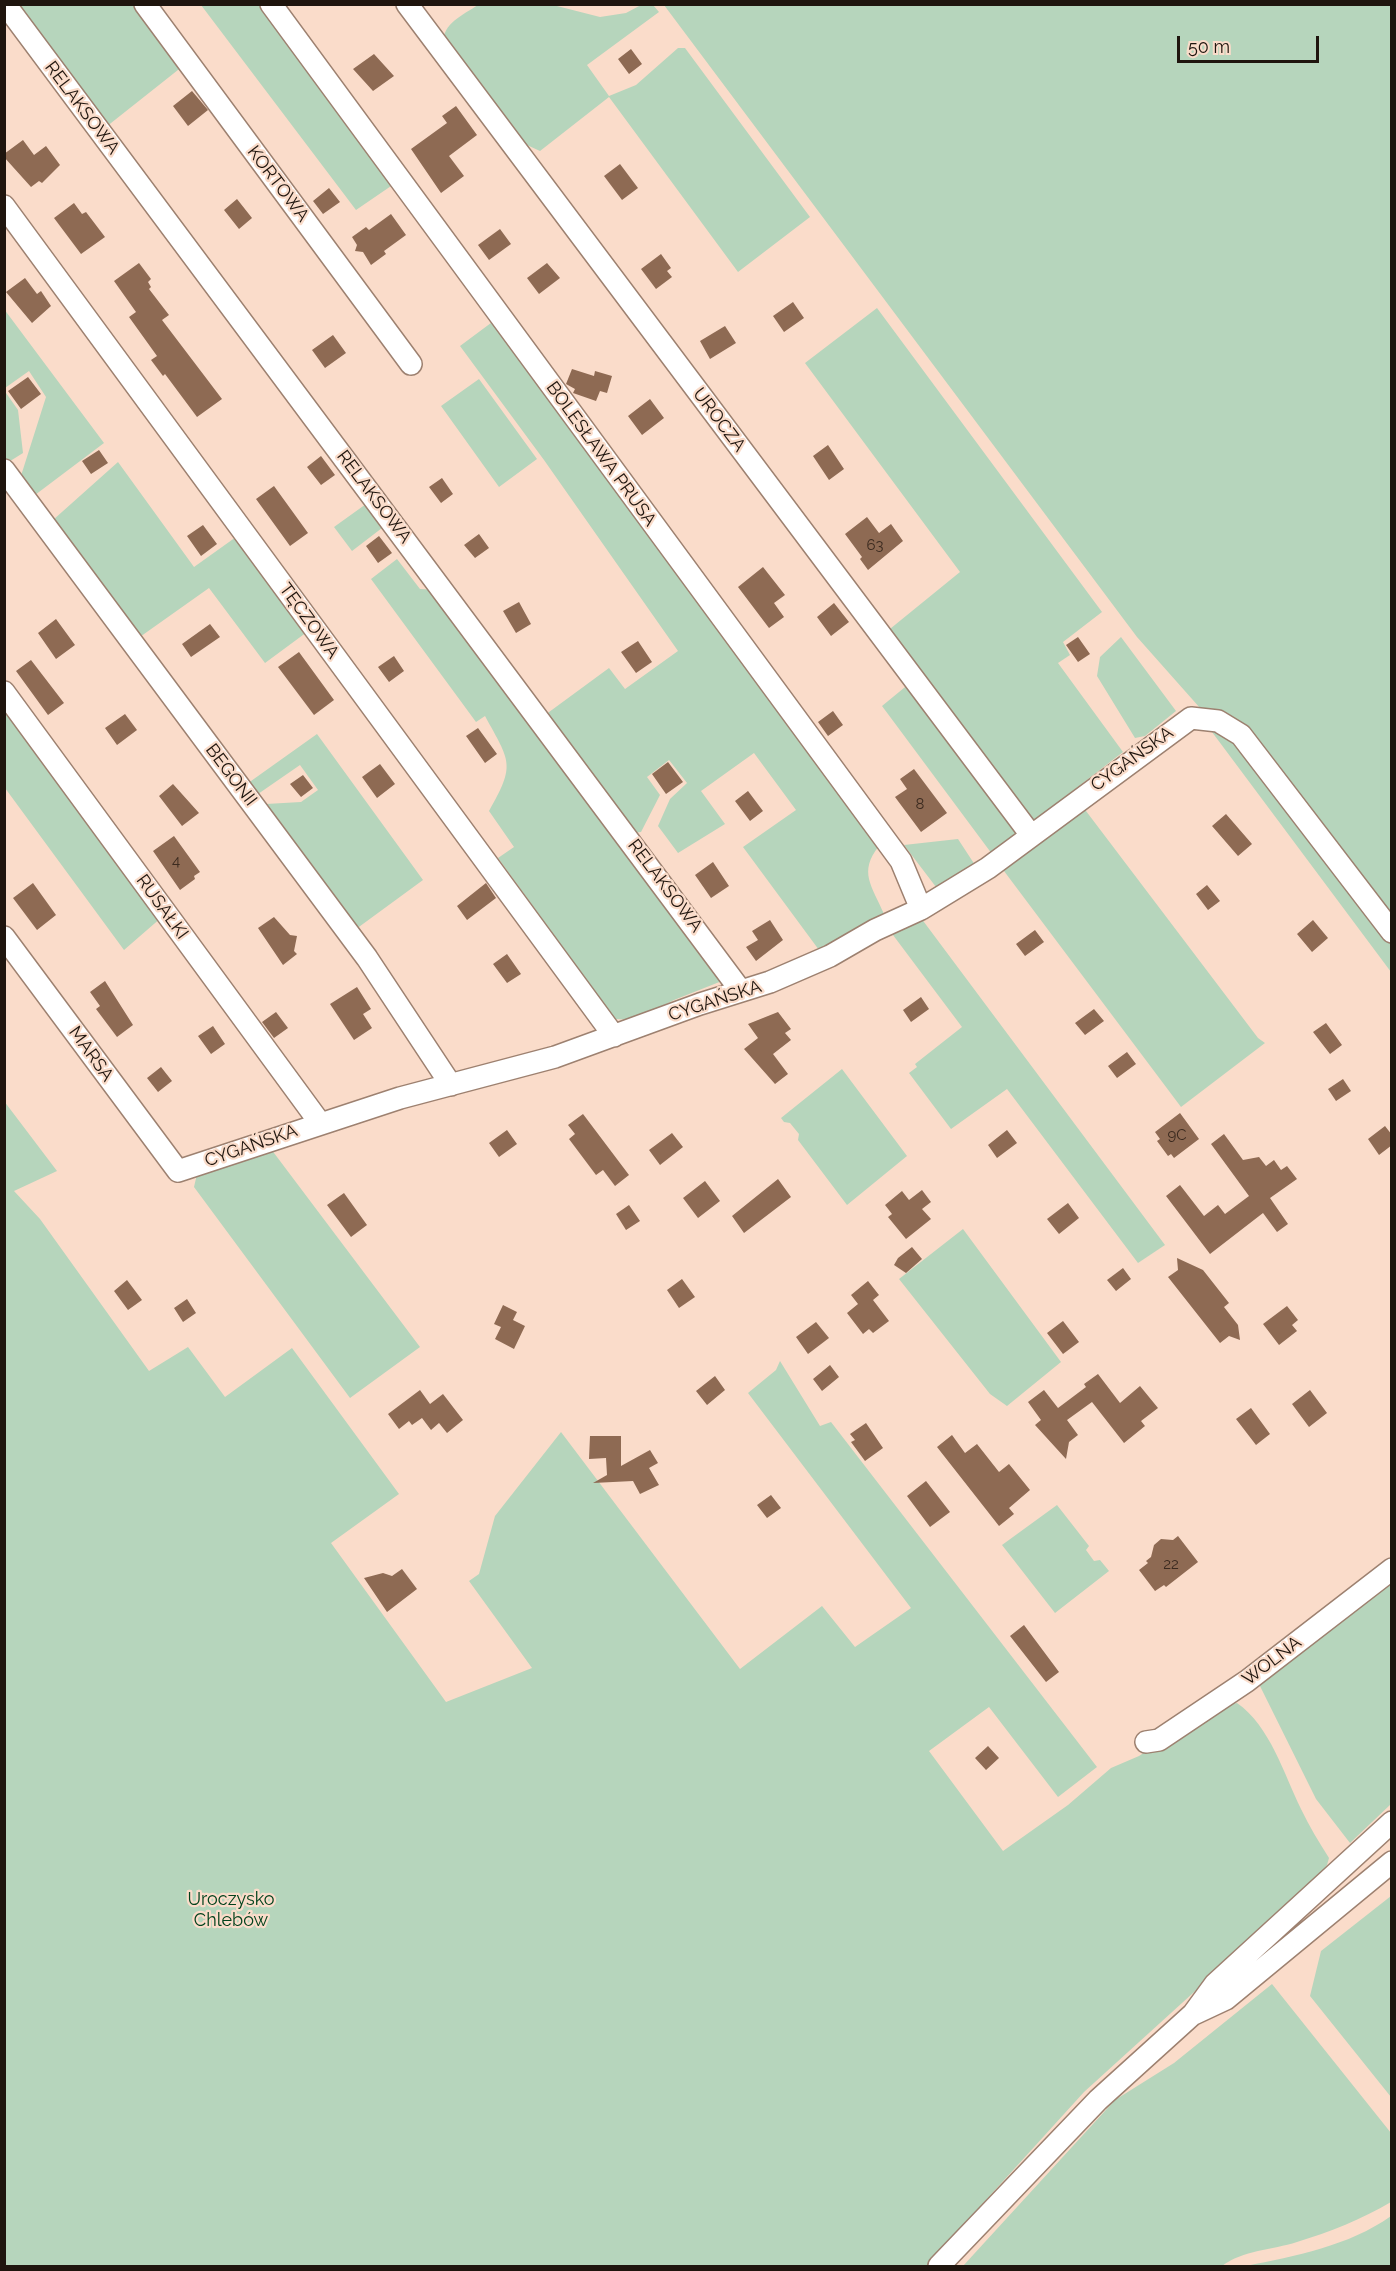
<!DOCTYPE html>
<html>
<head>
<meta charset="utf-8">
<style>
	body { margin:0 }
	#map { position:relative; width:1396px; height:2271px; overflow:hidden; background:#fadcca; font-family:Raleway,sans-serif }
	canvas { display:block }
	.frame { position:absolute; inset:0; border:6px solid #1f150e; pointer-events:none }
	.scale { position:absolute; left:1177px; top:36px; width:142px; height:27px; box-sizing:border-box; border:3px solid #1f150e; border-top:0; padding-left:8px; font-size:18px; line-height:21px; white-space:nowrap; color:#1f150e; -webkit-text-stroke:4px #fadcca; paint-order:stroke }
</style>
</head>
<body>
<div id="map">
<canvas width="1396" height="2271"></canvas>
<div class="frame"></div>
<div class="scale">50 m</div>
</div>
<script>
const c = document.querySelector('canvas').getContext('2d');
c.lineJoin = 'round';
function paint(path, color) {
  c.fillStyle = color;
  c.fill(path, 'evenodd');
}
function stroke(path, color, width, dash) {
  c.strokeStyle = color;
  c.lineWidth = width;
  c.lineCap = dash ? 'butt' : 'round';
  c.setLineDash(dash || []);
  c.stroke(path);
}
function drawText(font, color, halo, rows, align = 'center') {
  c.font = font + ' Raleway,sans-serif';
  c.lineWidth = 4.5;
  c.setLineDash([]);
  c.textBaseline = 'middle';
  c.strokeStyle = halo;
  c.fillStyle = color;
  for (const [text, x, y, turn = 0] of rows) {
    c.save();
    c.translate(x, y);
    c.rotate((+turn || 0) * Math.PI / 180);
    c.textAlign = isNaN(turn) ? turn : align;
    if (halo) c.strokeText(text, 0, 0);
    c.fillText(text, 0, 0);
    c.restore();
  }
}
paint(new Path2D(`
	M12,5h125l46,61 -77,61z
	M201,5h60l133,179 -38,26z
	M478,5h75l47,12 26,-4 15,-8h12l6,7 -72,53 22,31 27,-11 42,-37h7l125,169 -72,55 -129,-175 -69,54 -24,-11 -73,-97c0,-20 20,-28 35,-38z
	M664,5h727v921l-143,-196 -48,-22 -63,-71z
	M877,308l225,304 -39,30 7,13 -12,8 65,89 -88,68 -7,-1 -143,-186 75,-61 -155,-209z
	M4,309l100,134 -73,55 -12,-16 27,-85 -17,-26 -24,17z
	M499,317l380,529c-21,26 -7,40 5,68l-65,36 -76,-103 53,-37 -42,-57 -53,38 24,33 -47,29 -20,-27 12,-27 17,-16 -18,-23 -22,17 13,18 -19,37 -8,1 -88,-118 64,-47 16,21 53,-38 -134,-191 -84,-114z
	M479,379l58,80 -38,28 -58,-81z
	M4,390l14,20 5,43 -16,10 -3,-3z
	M118,462l76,105 42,-30 71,95 -42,31 -56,-75 -72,51 -84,-119z
	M373,499l55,74 -26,-19 -20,-26 -30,23 -18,-24z
	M397,559l23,30 20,1 287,389 -53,21 -39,20 -20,-1 -117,-161 16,-11 -25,-36c27,-47 21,-49 -4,-95l-9,6 -105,-143z
	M1121,637l55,74 -31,25 -10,2 -38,-62 3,-19z
	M910,683l112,149 -30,22 -110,-148z
	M4,701l158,216 -38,33 -119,-162z
	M1194,728l32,3 165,211v30l-179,-240z
	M317,734l106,146 -71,52 -88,-120 2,-8 35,-2 17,-12 -18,-25 -42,29 -14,-8z
	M1087,803l-1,8 172,227 7,5 -84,64 -180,-240z
	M958,839l17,26 -39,22 -32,-42z
	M921,918l244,327 -27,18 -131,-174 -56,40 -42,-56 8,-6 -2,-3 47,-37 -72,-96z
	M842,1069l65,87 -60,49 -49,-65 1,-6 -9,-11 -6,-1 -3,-4z
	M4,1101l53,70 -43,20 26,28 109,152 39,-24 37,50 67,-49 107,146 -68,49 115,159 86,-34 -63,-87 10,-7 16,-58 66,-84 179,237 82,-63 33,41 56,-39 -163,-215 28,-23 4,-9 40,65 11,-4 266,345 -39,30 -69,-90 -60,44 74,100 65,-46 43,-37 28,-12 53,-35 33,-16 12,-2c33,23 47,71 64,106 8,17 18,33 28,49l-2,7 -15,20 -228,207 -158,174h-921z
	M271,1149l149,198 -70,51 -156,-211 3,-13z
	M963,1229l98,133 -54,44 -17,-12 -91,-115z
	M1057,1505l32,41 -3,4 8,11 6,-1 9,11 -54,42 -53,-68z
	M1391,1584v220l-41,39 -34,-44 -58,-117z
	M1391,1896v201l-81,-101 11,-45z
	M1272,1984l119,149v69c-29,17 -61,30 -94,40 -25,8 -54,8 -75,24h-259l152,-166 59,-37z
	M1391,2216v50h-145c49,-10 103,-20 145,-50z`), '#b6d5bc');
paint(new Path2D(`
	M631,49l11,15 -13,10 -11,-15z
	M374,54l20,22 -21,15 -20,-22z
	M192,91l16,19 -20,16 -15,-20z
	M456,106l21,29 -28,21 15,20 -23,17 -30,-44 36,-26 -5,-7z
	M23,140l11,15 12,-9 14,19 -18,18 -3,-2 -8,6 -27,-30v-3z
	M620,164l18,24 -16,12 -18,-24z
	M329,188l11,14 -17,12 -10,-13z
	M237,199l15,19 -13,11 -15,-19z
	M74,203l8,11 4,-2 19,25 -24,17 -27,-36z
	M391,214l15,21 -22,16 2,3 -15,11 -8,-13 -8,-1 2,-6 -5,-8 14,-10 3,3z
	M500,229l11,15 -22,16 -11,-15z
	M661,254l10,14 -4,3 5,6 -16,12 -15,-20z
	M139,263l12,16 -3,3 3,5 -2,2 20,26 -7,5 60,79 -25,18 -32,-43 -2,2 -12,-16 6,-4 -28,-39 7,-5 -22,-31z
	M547,263l13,15 -21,16 -12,-16z
	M25,278l12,16 4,-3 10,15 -19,17 -26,-31z
	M793,302l11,16 -20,14 -11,-16z
	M725,326l11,17 -26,16 -10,-18z
	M333,335l13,18 -21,15 -13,-18z
	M572,369l22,7 1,-5 17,5 -5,17 -7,-2 -4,10 -23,-8 2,-4 -9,-5z
	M28,377l13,17 -20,15 -13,-18z
	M650,399l14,19 -22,17 -14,-19z
	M828,445l16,24 -15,11 -16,-24z
	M99,450l9,13 -17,11 -9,-13z
	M321,456l14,19 -14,10 -14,-18z
	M442,478l11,16 -12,9 -12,-16z
	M274,486l34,47 -18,13 -34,-47z
	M867,517l12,16 12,-9 12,17 -35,29 -8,-11 2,-2 -17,-23z
	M203,525l14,19 -16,12 -14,-20z
	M479,534l10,14 -14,10 -11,-13z
	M379,536l13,17 -14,10 -12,-17z
	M763,567l22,28 -11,8 10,14 -15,11 -31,-41z
	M519,602l12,22 -15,9 -13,-22z
	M834,603l15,19 -18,14 -14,-19z
	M56,619l19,26 -19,14 -18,-26z
	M210,624l10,13 -29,20 -9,-13z
	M1078,637l12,17 -12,8 -12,-17z
	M638,641l14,21 -16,11 -15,-21z
	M299,652l35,48 -20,15 -36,-48z
	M394,656l10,15 -15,11 -11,-15z
	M31,660l33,43 -16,12 -32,-44z
	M833,711l10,14 -15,11 -10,-14z
	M125,714l12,16 -20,15 -12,-17z
	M478,728l19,26 -12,9 -19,-27z
	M668,762l15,20 -17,12 -14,-20z
	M380,764l15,20 -18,14 -15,-21z
	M914,769l33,44 -26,19 -26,-35 12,-8 -7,-10z
	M303,775l10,13 -12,9 -11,-13z
	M173,784l26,29 -17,13 -23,-30z
	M748,791l15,20 -13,10 -15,-20z
	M1226,814l26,30 -14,12 -26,-30z
	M174,836l26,36 -6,4 1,3 -15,11 -27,-39z
	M713,862l16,24 -18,12 -16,-23z
	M33,883l23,32 -19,15 -24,-32z
	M486,883l10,15 -29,22 -10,-14z
	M1207,885l13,16 -12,9 -12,-16z
	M274,917l16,18 7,1 -3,15 3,3 -14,11 -25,-37z
	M770,920l13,20 -27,21 -10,-14 12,-7 -6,-9z
	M1313,920l15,18 -16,14 -15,-18z
	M1035,930l9,12 -19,14 -9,-12z
	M507,954l14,20 -14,9 -14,-19z
	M105,981l28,44 -16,12 -21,-28 4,-3 -10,-14z
	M357,987l14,22 -8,5 9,14 -18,12 -24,-36z
	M921,997l8,12 -18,13 -8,-12z
	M1094,1009l10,12 -19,14 -10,-12z
	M276,1012l12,16 -14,10 -12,-16z
	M778,1012l13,17 -6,4 6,7 -18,14 15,20 -13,10 -31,-35 14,-11 -10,-14z
	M1326,1023l16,22 -12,9 -17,-22z
	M213,1026l12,18 -14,10 -13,-18z
	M1127,1052l9,12 -19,14 -9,-12z
	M161,1067l11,14 -14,11 -11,-14z
	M1343,1079l8,12 -15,10 -8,-12z
	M1180,1113l19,26 -25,19 -3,-4 -3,2 -11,-15 3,-2 -5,-7z
	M583,1114l46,61 -14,11 -12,-16 -7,5 -27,-36 6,-5 -7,-9z
	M1385,1126l7,9v10l-13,10 -11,-16z
	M507,1130l10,14 -18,13 -10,-14z
	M1007,1130l10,13 -20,15 -9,-13z
	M672,1133l11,14 -23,18 -11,-15z
	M1224,1134l19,26 16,-3 7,9 8,-6 7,10 6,-4 10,13 -27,19 18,26 -11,8 -14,-19 -53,41 -44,-58 14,-11 24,31 14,-11 7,9 24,-18 -38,-52z
	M778,1179l13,18 -47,36 -12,-17z
	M705,1181l15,20 -22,17 -15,-20z
	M922,1190l9,12 -9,7 9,10 -25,20 -18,-22 4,-3 -7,-9 17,-14 7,9z
	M344,1193l23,32 -16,12 -24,-32z
	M1068,1203l11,15 -20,16 -12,-15z
	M629,1205l11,16 -14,9 -10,-16z
	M912,1247l10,12 -16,14 -12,-8 4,-7z
	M1177,1258l26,12 26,33 -5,4 14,18 2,15 -11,-4 -9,7 -52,-66 10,-7z
	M1123,1268l8,11 -15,12 -9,-11z
	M682,1279l13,18 -16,11 -12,-18z
	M127,1280l15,20 -14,10 -14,-19z
	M868,1281l11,14 -6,5 16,21 -16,12 -4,-4 -6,5 -16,-21 11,-9 -7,-9z
	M187,1299l9,14 -13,9 -9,-14z
	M503,1305l14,7 -4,8 12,6 -11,23 -19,-10 6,-12 -7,-3z
	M1287,1306l11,14 -6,5 5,6 -18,14 -16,-21z
	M1063,1321l16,21 -16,12 -16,-21z
	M816,1322l13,16 -21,16 -12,-17z
	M830,1365l9,12 -17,14 -9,-12z
	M1098,1374l22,29 20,-17 18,22 -17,13 4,5 -21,17 -32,-41 -25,18 11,15 -9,7 -3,17 -31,-34 6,-5 -13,-18 16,-12 14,18 28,-21 -2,-3z
	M715,1376l10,14 -18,15 -11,-14z
	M420,1390l10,14 13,-10 20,26 -16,13 -8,-10 -8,7 -9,-12 -10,7 -3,-4 -10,8 -11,-15z
	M1310,1390l17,23 -18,14 -17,-23z
	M1251,1408l19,26 -14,11 -20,-26z
	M866,1423l17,25 -18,13 -14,-19 4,-2 -5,-6z
	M952,1435l13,18 12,-9 22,28 10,-8 21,26 -21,18 5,6 -15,12 -62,-79z
	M590,1436h31v30l29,-16 8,13 -9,5 10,17 -19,9 -7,-13 -40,2 14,-8 -1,-17 -17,1z
	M926,1481l24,31 -20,15 -23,-31z
	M771,1495l10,13 -14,10 -10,-13z
	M1178,1536l20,26 -32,25 -2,-2 -9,6 -16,-21 9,-7 -2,-2 5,-4 3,-12 7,-6 12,1z
	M402,1569l15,20 -30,23 -23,-34 19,-5 9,3z
	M1024,1625l35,47 -13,10 -36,-46z
	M988,1746l11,12 -13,12 -11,-12z`), '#8e6a53');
const minor = new Path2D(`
	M5,4l736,987
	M145,4l266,360
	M271,4l630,857 20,48
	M407,4l624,831
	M4,206l610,830
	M4,470l363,488 84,127
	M4,692l316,431
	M4,937l174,234 222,-73 155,-41 145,-53 70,-22 60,-26 45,-26 46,-21 67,-41 203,-150 27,3 23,14 151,197
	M1146,1742l13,-2 88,-59 145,-112
	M1194,2014l32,-15 166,-137
	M939,2266l159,-166 95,-86 22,-30 177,-162`);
stroke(minor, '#9d8170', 24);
stroke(minor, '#fff', 21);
drawText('15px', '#3b2a1f', null, [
	["63",875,545],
	["8",920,804],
	["4",176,861],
	["9C",1177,1135],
	["22",1171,1564]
]);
drawText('18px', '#1f150e', '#fadcca', [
	["RELAKSOWA",82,108,53],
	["KORTOWA",278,184,53],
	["UROCZA",719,420,53],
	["BOLESŁAWA PRUSA",601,454,54],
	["RELAKSOWA",374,497,53],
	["TĘCZOWA",309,621,54],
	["CYGAŃSKA",1132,759,-36],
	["BEGONII",231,775,53],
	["RELAKSOWA",665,886,53],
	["RUSAŁKI",162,907,54],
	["CYGAŃSKA",715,1001,-18],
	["MARSA",91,1054,54],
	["CYGAŃSKA",251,1146,-19],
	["WOLNA",1272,1661,-37]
]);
drawText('18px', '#01421c', '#fadcca', [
	["Uroczysko",231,1900],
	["Chlebów",231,1921]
]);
</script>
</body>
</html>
